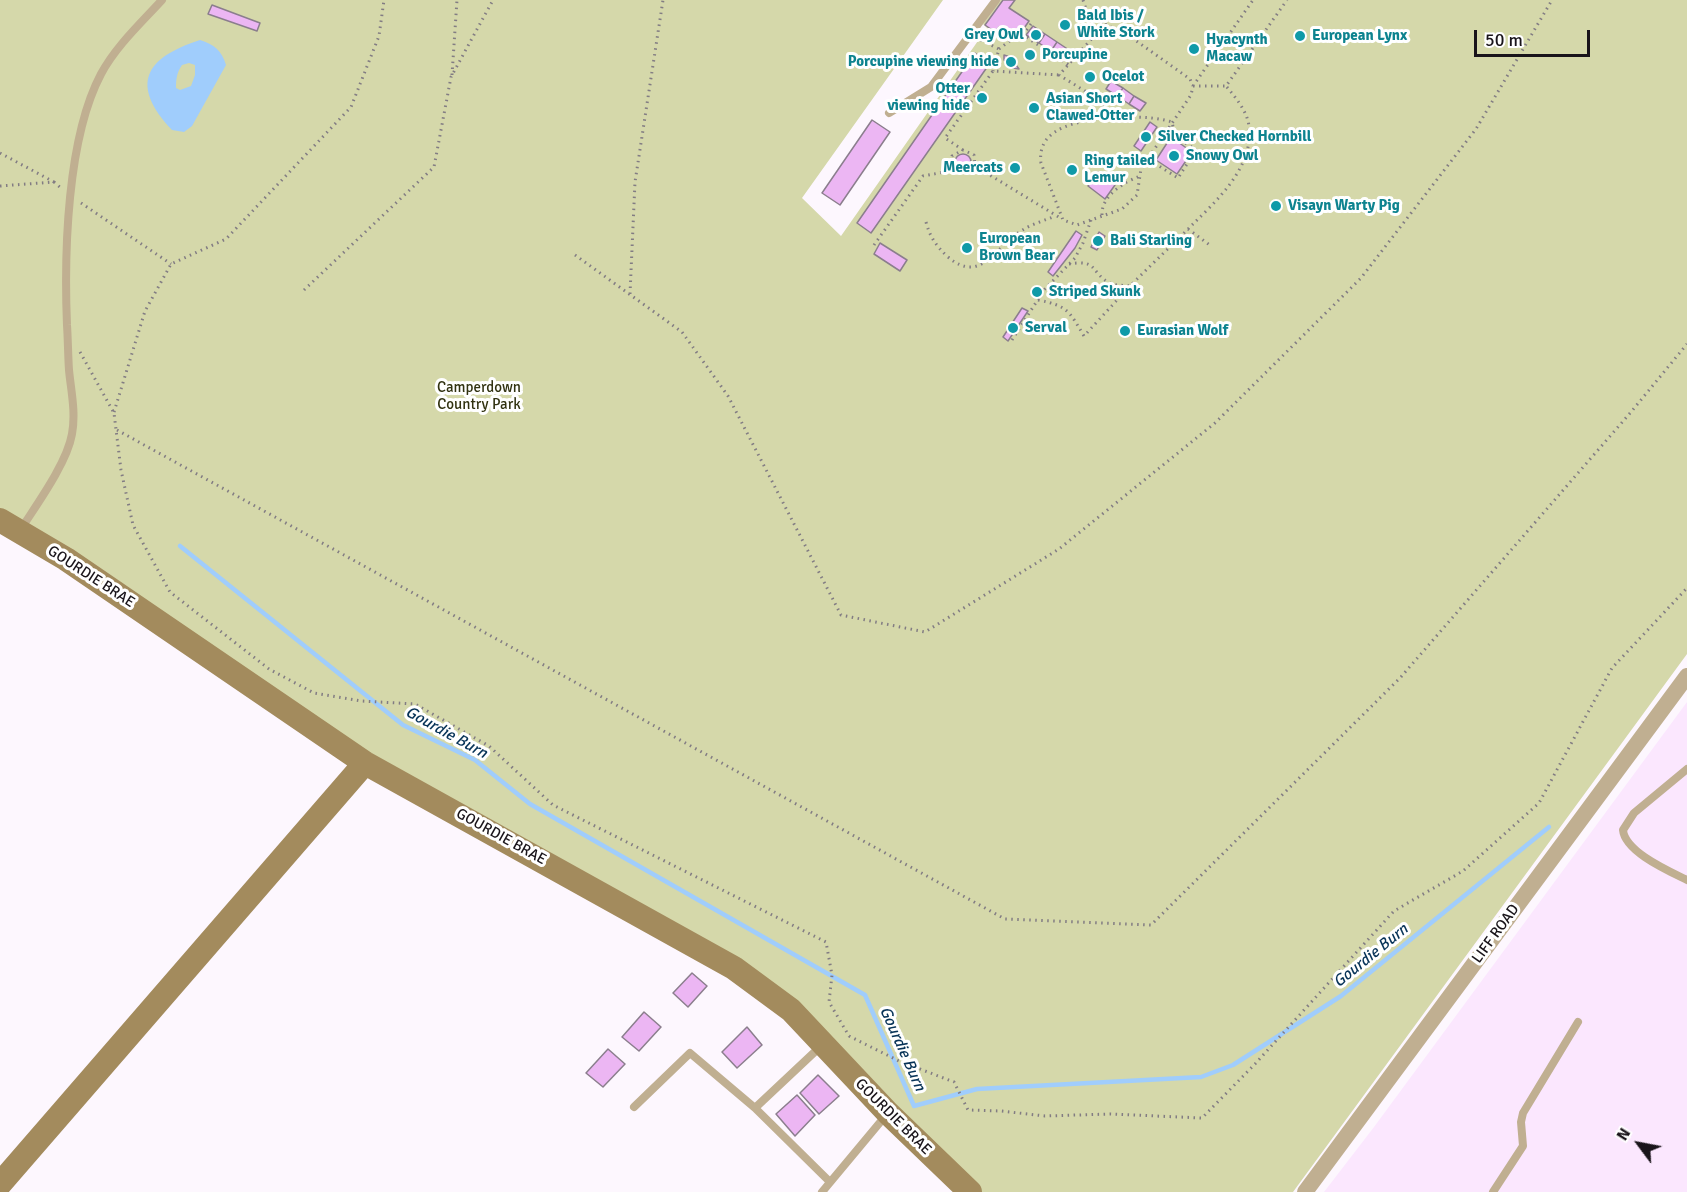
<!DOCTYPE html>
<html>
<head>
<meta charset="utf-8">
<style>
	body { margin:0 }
	#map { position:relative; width:1687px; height:1192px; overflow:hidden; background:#fdf7fe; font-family:Signika,sans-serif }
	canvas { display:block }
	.north { position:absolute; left:1609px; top:1114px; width:60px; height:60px; -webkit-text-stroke:4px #fff; paint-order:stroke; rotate:302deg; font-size:16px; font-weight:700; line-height:24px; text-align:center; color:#19141a }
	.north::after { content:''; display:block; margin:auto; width:21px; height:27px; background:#19141a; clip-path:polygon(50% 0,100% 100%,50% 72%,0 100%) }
	.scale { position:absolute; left:1474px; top:30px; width:116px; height:27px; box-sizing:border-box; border:3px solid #19141a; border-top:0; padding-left:8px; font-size:18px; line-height:21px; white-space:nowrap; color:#19141a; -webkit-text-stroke:4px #fff; paint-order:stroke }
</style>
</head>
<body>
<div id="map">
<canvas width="1687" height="1192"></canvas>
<div class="north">N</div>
<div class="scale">50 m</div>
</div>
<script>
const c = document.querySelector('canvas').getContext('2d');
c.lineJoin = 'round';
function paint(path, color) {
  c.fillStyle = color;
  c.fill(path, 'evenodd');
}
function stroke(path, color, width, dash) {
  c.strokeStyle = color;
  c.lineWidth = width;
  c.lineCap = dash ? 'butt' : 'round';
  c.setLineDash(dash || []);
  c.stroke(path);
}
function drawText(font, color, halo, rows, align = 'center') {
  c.font = font + ' Signika,sans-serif';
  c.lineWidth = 6;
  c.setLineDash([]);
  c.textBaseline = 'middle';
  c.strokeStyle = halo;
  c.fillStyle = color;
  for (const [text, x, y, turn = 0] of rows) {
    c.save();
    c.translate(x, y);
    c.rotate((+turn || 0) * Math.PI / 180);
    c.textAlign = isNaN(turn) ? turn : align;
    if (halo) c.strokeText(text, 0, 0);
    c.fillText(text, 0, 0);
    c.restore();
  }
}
paint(new Path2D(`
	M1687,702v490h-363l50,-65z`), '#fbe7fe');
paint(new Path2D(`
	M0,0h943l-141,198 39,38 146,-208 -4,-4 17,-24h687v654l-394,538h-317l-185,-182 -426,-247 -365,-245z`), '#d5d8aa');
paint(new Path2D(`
	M200,40c14,4 22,11 26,25l-34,61 -8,6 -12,-2c-42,-45 -28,-72 28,-90zM189,63l6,2v10l-4,11 -11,4 -4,-2c0,-9 1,-16 6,-23z`), '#a0cdfc');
stroke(new Path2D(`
	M180,546l223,179 72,35 55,44 335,191 49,111 63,-17 224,-12 32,-12 108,-69 208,-169`), '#a0cdfc', 4.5);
const building = new Path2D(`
	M1003,0h12l-6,8 20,13 -9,13 -9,2 -12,-9 -4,5 -10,-7z
	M212,5l48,18 -3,8 -49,-17z
	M1033,26l12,8 -6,9 -13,-8z
	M1045,34l12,8 -6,9 -12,-8z
	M1057,42l12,8 -6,9 -12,-8z
	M975,53l15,10 -119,170 -14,-10z
	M1004,55l6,2 9,12 -6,-1 -9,-8z
	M1111,81l12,7 -6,8 -11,-7z
	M1123,88l11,8 -5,8 -12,-8z
	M1134,96l12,7 -6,8 -11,-7z
	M872,120l18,12 -50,73 -18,-12z
	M1150,122l7,5 -16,24 -7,-5z
	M1171,137l21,15 -15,22 -21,-14z
	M955 162a8 8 0 1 1 16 0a8 8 0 1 1-16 0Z
	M1098,172l17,13 -10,14 -17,-13z
	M1076,231l6,4 -7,13 -22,28 -5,-4z
	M1099,232l6,4 -8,14 -6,-3z
	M880,243l27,17 -7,11 -26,-17z
	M1022,308l6,3 -20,30 -5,-4z
	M692,973l15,13 -19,21 -15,-14z
	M644,1012l17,15 -22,24 -17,-14z
	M747,1027l15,18 -25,23 -15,-16z
	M608,1049l17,15 -22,23 -17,-14z
	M818,1075l21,21 -20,18 -19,-21z
	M797,1095l18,20 -20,21 -19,-22z`);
paint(building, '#ecb6f3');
stroke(building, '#8b7e8d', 1.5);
stroke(new Path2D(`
	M1083,0l3,9 19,15 -46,51 34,21 19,21c20,0 40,-1 60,5l3,14 21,14 -18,28 -22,-14h-11
	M1031,24l-8,11 46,30
	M1105,24l30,16 55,39 3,7 -2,9 -50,74 -4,26 -15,14 -45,16 -14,-5 -22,-57c-5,-38 42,-42 71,-46
	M981,40l18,9 -6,22
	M999,49l12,-9 12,-5
	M452,75l5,-75
	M1193,86h33l61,-86
	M1193,86l60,-86
	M963,150l-18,-12 48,-67 66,4
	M0,153l54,29
	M0,186l54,-4 7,6
	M81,203l90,61
	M1102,215c-1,-19 22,-33 38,-39
	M926,222c4,15 10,24 22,35 33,28 47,-10 73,-26 10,-7 23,-10 34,-15
	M1188,229l23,17
	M874,245l49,-69 32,-6 -4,-7 1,-7 11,-6 11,5 1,11 87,53
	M575,255l107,77 46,64 113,219 84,17 134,-83 156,-126 146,-145 115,-149 76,-129
	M1069,264c30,-5 21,9 41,19 6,3 14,2 20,3 20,-20 40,-39 60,-59 26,-26 64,-59 59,-101 -2,-15 -13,-28 -23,-40
	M304,290l130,-123 17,-90 42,-77
	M630,294l5,-112 28,-182
	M1038,300c30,6 31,11 46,36l46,-50
	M1012,340l32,-50 31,-32 8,-15 8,-23
	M80,352l34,61 7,57 12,55 37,67 99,77 45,24 47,8 54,3 74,42 64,59 273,137 6,33 -3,27 20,34 50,25 55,21 14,28 33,1 44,5 65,-2 92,4 53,-54 139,-153 69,-40 76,-68 73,-135 75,-80
	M114,412l31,-101 26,-47 55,-25 125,-132 28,-71 5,-36
	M117,430l888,489 146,6 249,-247 231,-266 56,-68`), '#827c83', 3, [1.5, 4.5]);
stroke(new Path2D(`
	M889,113l42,-26 65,-87
	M21,529c16,-25 46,-66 51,-95 4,-22 -1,-43 -3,-64 -1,-15 -1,-30 -2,-45 -3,-72 0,-187 34,-251 15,-28 40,-51 61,-74
	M1687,769l-53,44 -11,17c2,22 46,41 64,50
	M634,1107l56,-54 65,55 66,-62
	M755,1108l75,74
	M822,1192l65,-78
	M1493,1192l30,-46 -2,-24 2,-9 55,-91`), '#c0af91', 8);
stroke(new Path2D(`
	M1305,1192l382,-516`), '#c0af91', 16);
stroke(new Path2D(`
	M0,520l66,39 299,204 369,205 57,42 97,103 82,79
	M0,1184l365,-421`), '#a38b5d', 24);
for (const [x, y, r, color] of [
	[1065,25,6,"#0f9aa8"],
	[1036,35,6,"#0f9aa8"],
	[1300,36,6,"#0f9aa8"],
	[1194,49,6,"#0f9aa8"],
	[1030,55,6,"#0f9aa8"],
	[1011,62,6,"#0f9aa8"],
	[1090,77,6,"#0f9aa8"],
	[982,98,6,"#0f9aa8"],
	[1034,108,6,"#0f9aa8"],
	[1146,137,6,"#0f9aa8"],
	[1174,156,6,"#0f9aa8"],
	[1015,168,6,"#0f9aa8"],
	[1072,170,6,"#0f9aa8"],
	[1276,206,6,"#0f9aa8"],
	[1098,241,6,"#0f9aa8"],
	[967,248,6,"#0f9aa8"],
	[1037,292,6,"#0f9aa8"],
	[1013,328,6,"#0f9aa8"],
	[1125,331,6,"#0f9aa8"]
]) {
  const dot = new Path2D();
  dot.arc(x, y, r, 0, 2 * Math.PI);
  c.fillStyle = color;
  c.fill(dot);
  stroke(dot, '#fff', 2);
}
drawText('bold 15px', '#0d838f', '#fff', [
	["Bald Ibis /",1077,16],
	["White Stork",1077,33],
	["Grey Owl",1024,35,"right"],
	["European Lynx",1312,36],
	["Hyacynth",1206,40],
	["Macaw",1206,57],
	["Porcupine",1042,55],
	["Porcupine viewing hide",999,62,"right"],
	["Ocelot",1102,77],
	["Otter",970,89,"right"],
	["viewing hide",970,106,"right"],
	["Asian Short",1046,99],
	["Clawed-Otter",1046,116],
	["Silver Checked Hornbill",1158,137],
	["Snowy Owl",1186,156],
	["Ring tailed",1084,161],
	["Lemur",1084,178],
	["Meercats",1003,168,"right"],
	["Visayn Warty Pig",1288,206],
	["European",979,239],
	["Brown Bear",979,256],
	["Bali Starling",1110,241],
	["Striped Skunk",1049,292],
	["Serval",1025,328],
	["Eurasian Wolf",1137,331]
], 'left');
drawText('15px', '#313210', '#fff', [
	["Camperdown",479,388],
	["Country Park",479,405]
]);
drawText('15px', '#19141a', '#fff', [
	["GOURDIE BRAE",91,577,33],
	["GOURDIE BRAE",501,837,29],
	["LIFF ROAD",1496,934,-54],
	["GOURDIE BRAE",893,1117,45]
]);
drawText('italic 16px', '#073357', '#fff', [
	["Gourdie Burn",446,733,29],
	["Gourdie Burn",1371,956,-39],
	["Gourdie Burn",902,1049,66]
]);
</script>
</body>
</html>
